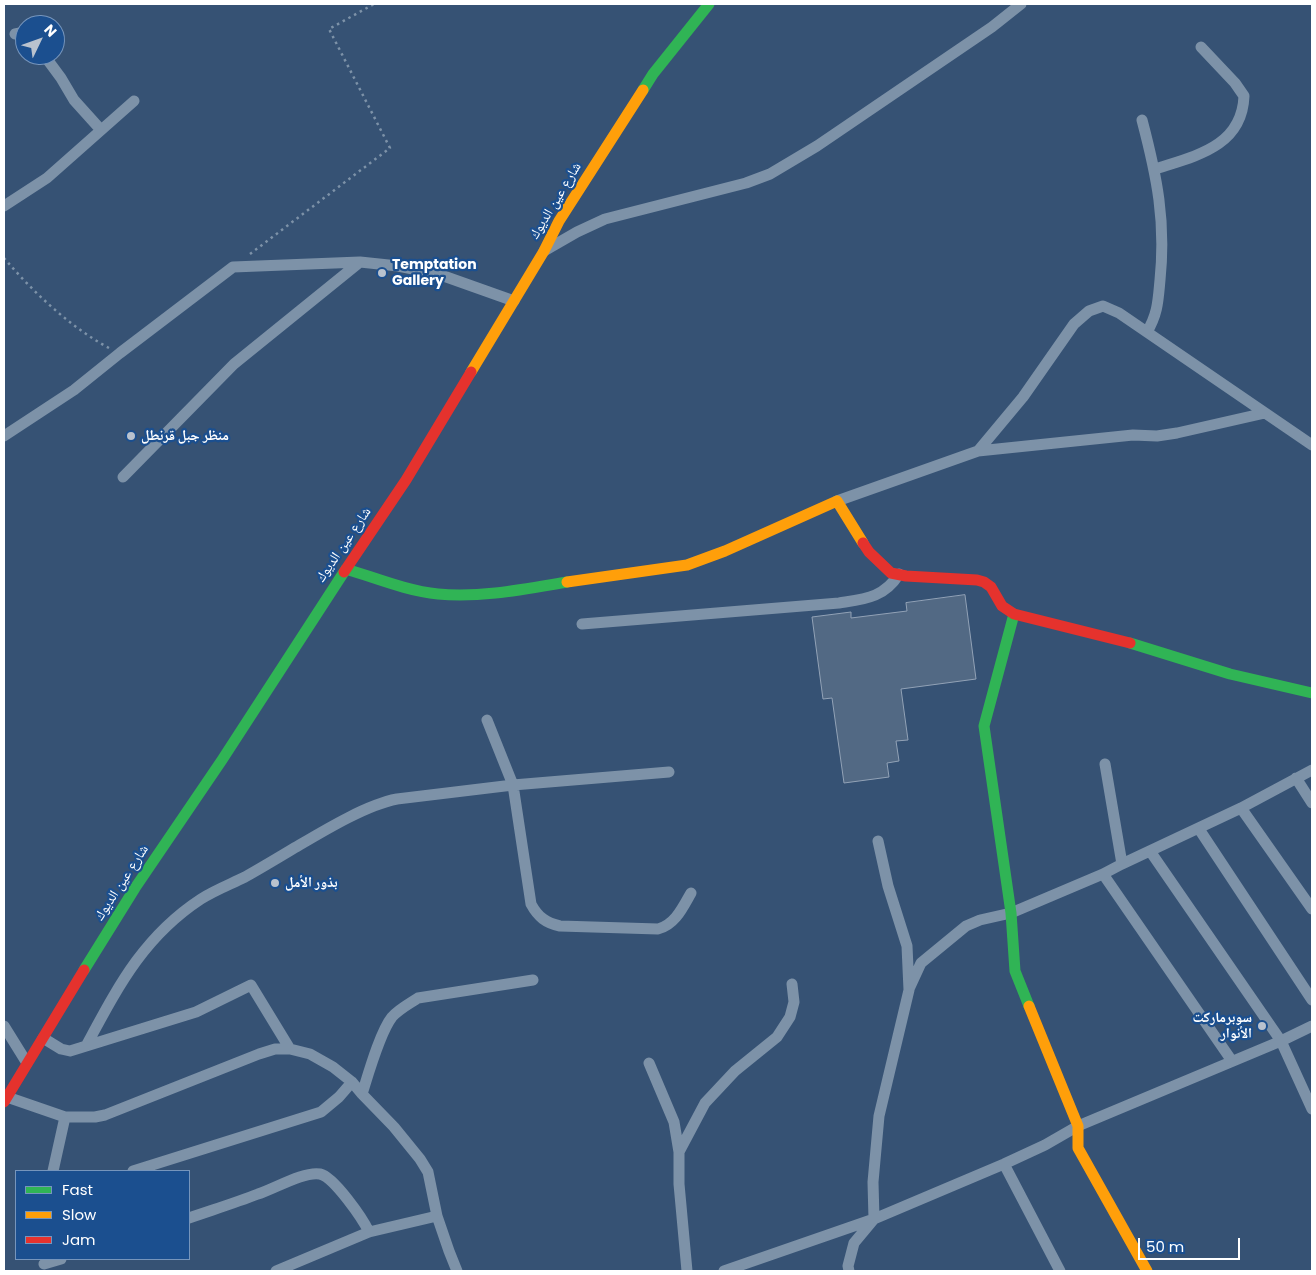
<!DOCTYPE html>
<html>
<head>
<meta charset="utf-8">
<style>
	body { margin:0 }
	#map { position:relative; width:1316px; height:1275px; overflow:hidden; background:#365274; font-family:Poppins,sans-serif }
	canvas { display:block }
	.frame { position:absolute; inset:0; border:5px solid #fff; pointer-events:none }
	.legend { position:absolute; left:15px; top:1170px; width:175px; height:90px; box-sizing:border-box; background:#1b4f8f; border:1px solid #7695bc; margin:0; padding:6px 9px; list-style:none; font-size:15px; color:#fff }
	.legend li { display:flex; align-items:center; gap:10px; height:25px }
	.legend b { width:25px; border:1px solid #7695bc }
	.north { position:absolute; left:15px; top:15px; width:50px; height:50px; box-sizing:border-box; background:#1b4f8f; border:1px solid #7695bc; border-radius:50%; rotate:48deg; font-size:14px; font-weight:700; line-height:20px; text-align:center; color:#fff }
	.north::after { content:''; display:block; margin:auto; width:18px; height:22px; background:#b9c2ce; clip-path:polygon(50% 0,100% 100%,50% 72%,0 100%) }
	.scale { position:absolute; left:1138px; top:1238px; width:102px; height:22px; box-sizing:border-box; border:2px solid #fff; border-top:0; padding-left:6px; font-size:15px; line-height:18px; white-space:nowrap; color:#fff; -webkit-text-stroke:4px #1b4f8f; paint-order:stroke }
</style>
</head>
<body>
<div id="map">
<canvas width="1316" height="1275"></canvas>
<div class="frame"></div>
<ul class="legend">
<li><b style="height:6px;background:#30b455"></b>Fast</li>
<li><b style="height:6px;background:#ff9f0a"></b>Slow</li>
<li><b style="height:6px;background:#e5322d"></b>Jam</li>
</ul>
<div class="north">N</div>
<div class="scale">50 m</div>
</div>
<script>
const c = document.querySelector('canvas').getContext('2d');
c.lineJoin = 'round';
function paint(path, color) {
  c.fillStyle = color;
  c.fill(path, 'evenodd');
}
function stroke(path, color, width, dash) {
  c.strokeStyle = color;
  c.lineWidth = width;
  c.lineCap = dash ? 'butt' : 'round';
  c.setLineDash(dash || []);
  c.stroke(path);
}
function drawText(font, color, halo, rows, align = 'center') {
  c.font = font + ' Poppins,"Noto Naskh Arabic",sans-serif';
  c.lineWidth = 4.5;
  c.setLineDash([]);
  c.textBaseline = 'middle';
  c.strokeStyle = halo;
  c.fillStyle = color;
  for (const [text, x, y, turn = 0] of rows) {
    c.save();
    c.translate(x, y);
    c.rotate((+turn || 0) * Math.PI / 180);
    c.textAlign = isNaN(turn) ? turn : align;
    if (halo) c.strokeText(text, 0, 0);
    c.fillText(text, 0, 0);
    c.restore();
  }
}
const building = new Path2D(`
	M965,595l11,84 -75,10 7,51 -12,1 3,20 -12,2 2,14 -45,6 -12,-85 -9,1 -11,-82 39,-5v6l56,-7 -1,-8z`);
paint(building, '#526984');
stroke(building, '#92a2b6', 1);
stroke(new Path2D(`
	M250,254l140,-106 -61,-119 45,-25
	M4,258c29,34 66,69 105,90`), '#7d92a8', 2.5, [2.5, 4]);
stroke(new Path2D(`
	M15,34l10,-2
	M44,55l17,23 13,22 27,30
	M1142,120c15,57 24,101 18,160 -2,21 -2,33 -13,52
	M1155,169c40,-13 87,-22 89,-73l-9,-13 -34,-36
	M4,206l43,-28 87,-77
	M544,251l33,-19 28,-13 141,-36 24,-9 47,-28 175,-119 29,-23
	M4,436l70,-46 46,-37 113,-86 127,-5 38,4 40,8 76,27
	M978,451l155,-16 24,1 20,-3 88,-20
	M123,477l111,-113 126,-102
	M837,501l141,-50 45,-54 51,-73 15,-13 14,-5 16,7 193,132
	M582,624l257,-21c25,-4 45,-5 60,-29
	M487,720l26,65 18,119c7,13 15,19 29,22l98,3c17,-4 25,-22 33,-36
	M1296,778l16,25
	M1241,808l71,101
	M1199,829l113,171
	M1150,851l131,190 31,-15
	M1122,864l119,-56 71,-38
	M1103,874l129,187
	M909,989l12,-26 45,-37 14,-6 31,-7 92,-39 19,-10 -17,-100
	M4,1026l23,37
	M43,1038l18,11 9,2 126,-39 55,-27 39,64 20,5 23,13 19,15 10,12 32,33 26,32 8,13 9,44 12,35 8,20
	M86,1046c32,-59 57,-109 115,-147 14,-9 30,-15 44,-22 16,-9 31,-18 46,-27 29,-17 74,-45 106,-51l116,-14 156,-13
	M649,1063l25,59 5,30v32l8,87
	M362,1094c6,-19 18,-62 30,-77 7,-8 17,-13 26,-19l115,-18
	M7,1097l58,20 -12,54
	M65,1117h30l10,-2 154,-61 16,-5h15
	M679,1152l26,-49 30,-32 42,-34 13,-20 4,-15 -2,-18
	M1004,1164l56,107
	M133,1171l188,-59 18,-15 13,-15
	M189,1218c23,-8 46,-15 69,-24 16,-5 46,-23 62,-20 14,3 43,45 49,58
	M44,1264l17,-5
	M276,1271l93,-39 68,-16
	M724,1271l150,-52 -1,-37 6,-66 30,-126 -2,-44 -19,-60 -10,-45
	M849,1271l-1,-5 6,-23 20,-24 130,-55 41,-19 33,-19 203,-85 31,68`), '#7d92a8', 11);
stroke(new Path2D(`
	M643,90l10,-16 56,-70
	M346,569c30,9 61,22 92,25 43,4 87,-5 129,-12
	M1014,614l-30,112 27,187 4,58 14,35
	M1130,643l100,31 82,19
	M84,970l51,-82 87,-128 122,-188`), '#30b455', 11);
stroke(new Path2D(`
	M471,372l73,-121 15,-30 84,-131
	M567,582l120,-17 38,-14 112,-50 26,42
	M1029,1006l49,120v22l69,123`), '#ff9f0a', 11);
stroke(new Path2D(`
	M863,543l6,9 22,21 15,3 71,4 7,2 7,5 11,19 12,8 116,29
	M344,572l62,-92 65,-108
	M4,1102l80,-132`), '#e5322d', 11);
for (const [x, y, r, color] of [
	[382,273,5,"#b9c2ce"],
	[131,436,5,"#b9c2ce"],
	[275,883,5,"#b9c2ce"],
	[1262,1026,5,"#b9c2ce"]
]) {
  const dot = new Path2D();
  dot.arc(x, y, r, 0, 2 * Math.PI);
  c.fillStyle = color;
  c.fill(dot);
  stroke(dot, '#1b4f8f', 2);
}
drawText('14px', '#fff', '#1b4f8f', [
	["شارع عين الديوك",556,201,-59],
	["شارع عين الديوك",344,545,-56],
	["شارع عين الديوك",122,883,-57]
]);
drawText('bold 14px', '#fff', '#1b4f8f', [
	["Temptation",392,265],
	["Gallery",392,281],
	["منظر جبل قرنطل",141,436],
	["بذور الأمل",285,883],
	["سوبرماركت",1252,1018,"right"],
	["الأنوار",1252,1034,"right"]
], 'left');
</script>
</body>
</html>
